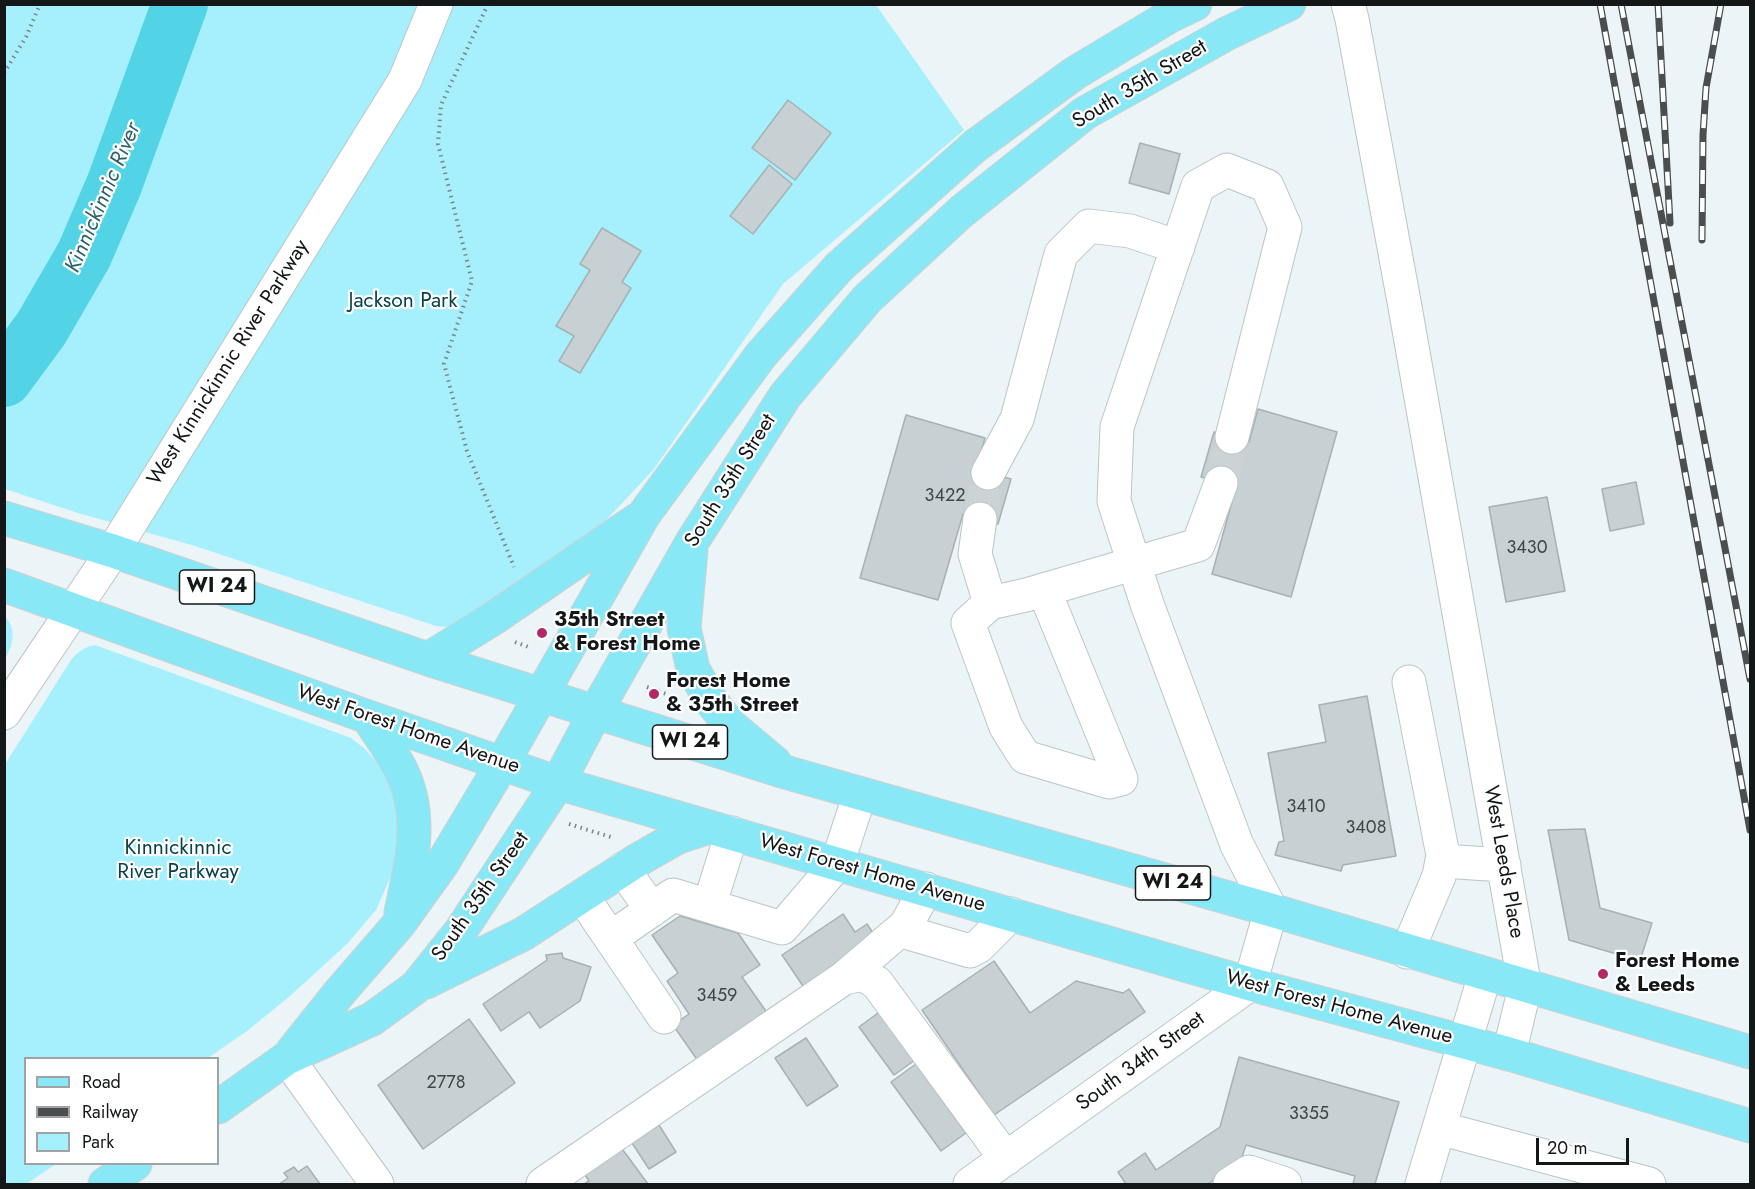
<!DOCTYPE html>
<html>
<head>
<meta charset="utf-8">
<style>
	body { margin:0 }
	#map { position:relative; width:1755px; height:1189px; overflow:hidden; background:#ebf4f6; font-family:Jost,sans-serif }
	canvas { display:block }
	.frame { position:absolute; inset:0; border:6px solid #141718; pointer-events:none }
	.legend { position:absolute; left:24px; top:1057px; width:195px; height:108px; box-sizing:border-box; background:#fff; border:2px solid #a1a2a3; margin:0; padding:8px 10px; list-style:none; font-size:18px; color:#141718 }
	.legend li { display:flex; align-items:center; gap:12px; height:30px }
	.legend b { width:30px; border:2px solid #a1a2a3 }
	.scale { position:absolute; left:1536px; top:1138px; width:93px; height:27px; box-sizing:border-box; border:3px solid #141718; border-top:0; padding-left:8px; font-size:18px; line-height:21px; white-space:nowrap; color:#141718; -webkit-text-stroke:4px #fff; paint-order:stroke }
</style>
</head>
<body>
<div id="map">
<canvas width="1755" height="1189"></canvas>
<div class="frame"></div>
<ul class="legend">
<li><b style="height:8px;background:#89e8f5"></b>Road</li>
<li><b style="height:8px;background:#4a4e4f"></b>Railway</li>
<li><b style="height:16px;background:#a5f0fc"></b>Park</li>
</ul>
<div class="scale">20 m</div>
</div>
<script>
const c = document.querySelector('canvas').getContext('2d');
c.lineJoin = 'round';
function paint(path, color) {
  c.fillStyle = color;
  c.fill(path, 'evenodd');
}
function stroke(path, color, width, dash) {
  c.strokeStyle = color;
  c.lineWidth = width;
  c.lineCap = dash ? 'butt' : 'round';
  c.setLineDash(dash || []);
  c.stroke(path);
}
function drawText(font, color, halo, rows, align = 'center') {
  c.font = font + ' Jost,sans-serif';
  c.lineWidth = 4.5;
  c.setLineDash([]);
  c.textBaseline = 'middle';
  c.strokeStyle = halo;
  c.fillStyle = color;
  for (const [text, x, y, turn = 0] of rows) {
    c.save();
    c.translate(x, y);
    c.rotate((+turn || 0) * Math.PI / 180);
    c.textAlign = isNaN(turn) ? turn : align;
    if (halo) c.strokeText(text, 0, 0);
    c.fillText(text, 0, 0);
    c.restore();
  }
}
paint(new Path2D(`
	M5,5h871l88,125 -181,154 -129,185 -73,78 -132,80 -13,-1 -241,-80 -117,-33 -73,-24z
	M5,616c12,15 8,28 0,43z
	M95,645l256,93 14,11 20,22 15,41 -4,49 -4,13 -16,36 -29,34 -57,52 -43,35 -39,27h-182v106h30l-30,20h-21l-1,-418 67,-106c7,-8 13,-13 24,-15z`), '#a5f0fc');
stroke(new Path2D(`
	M4,379l37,-50 43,-74 30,-70 66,-181`), '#53d4e6', 56);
const building = new Path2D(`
	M788,100l43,33 -36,47 -43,-32z
	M1140,143l40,11 -11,40 -40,-11z
	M769,165l23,19 -39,50 -23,-18z
	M602,228l39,23 -19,31 9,6 -51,85 -21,-12 15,-25 -18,-10 34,-56 -10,-6z
	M1258,409l79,23 -46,165 -79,-23 24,-87 -35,-10 13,-45 35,10z
	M906,415l79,23 -9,31 35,10 -13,45 -35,-10 -25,86 -78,-22z
	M1636,482l8,42 -34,7 -8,-42z
	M1547,497l18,94 -59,11 -17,-95z
	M1367,696l29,160 -53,9 -2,6 -66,-16 4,-13 5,-1 -16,-88 58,-11 -7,-37z
	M1585,829l15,79 52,15 -12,38 -71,-21 -21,-110z
	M843,914l12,18 12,-8 10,15 -72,50 -23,-34z
	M680,916l58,17 22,32 -18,12 26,37 -70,47 -25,-36 16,-11 -22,-33 11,-8 -26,-38z
	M562,953l1,5 28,9 -11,34 -40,27 -11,-16 -28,19 -18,-27 64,-44 -1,-5z
	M994,961l36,52 46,-32 47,12 6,-4 16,23 -151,103 -72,-105z
	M882,1010l36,48 -24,17 -35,-48z
	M469,1019l46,64 -92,66 -45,-64z
	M806,1038l32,48 -31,20 -32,-48z
	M1239,1057l160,45 -24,82h-22l2,-8 -109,-31 -4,12 3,2 -37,25h-82l-8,-12 27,-19 11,17 64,-43z
	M916,1064l50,69 -25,18 -50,-69z
	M659,1125l17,27 -27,17 -17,-26z
	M620,1146l28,38h-64l5,-3 -5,-8z
	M307,1166l13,18h-41l9,-6 -4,-5 10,-6 4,5z`);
paint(building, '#c7d0d2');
stroke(building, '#a8b1b2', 1.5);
stroke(new Path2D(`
	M1221,483l11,-46
	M980,519l8,-46`), '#cbd3d5', 33, [33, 16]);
const minor = new Path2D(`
	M1348,4l4,15 53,288 120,680 -16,67
	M988,473l29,-54 44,-165 28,-28 41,5 48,16
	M980,519l-5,35 15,49
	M1044,590l77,189 -12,3 -84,-25 -19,-30 -38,-104 22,-20 36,-8 172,-50 23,-62
	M4,713l109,-162 292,-471 31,-76
	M1442,861l62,4
	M623,869l29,41
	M926,889l-20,36 6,9 58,17 9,-5 32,-32
	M582,896l82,121
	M709,906l23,-73
	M611,938l62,-43 109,33 55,-64 23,-70
	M1407,952l32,-76 4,-21 -34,-173
	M844,978l62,-53
	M287,1058l90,126
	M1439,1128l210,56
	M543,1184l301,-206 19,-4 14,9 129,176
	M970,1184l280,-200 21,-74 -34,-65 -90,-241 -33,-103 3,-74 81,-241 29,-16 40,16 18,41 -53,210
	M1230,1184l19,-12 36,12
	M1422,1184l63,-209`);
const major = new Path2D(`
	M4,518l109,33 315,108 357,113 486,138 479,142
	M691,551l-7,77 9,41 18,32 20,25 44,37
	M4,585l364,132 190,66 692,201 259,70 241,72
	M428,659l66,-41 143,-98
	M368,717c11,18 25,36 34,55 22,46 9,94 -1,140
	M426,982l97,-48 113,-73 42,-24 31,-10
	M292,1052l48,-60 59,-68 43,-60 60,-100 141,-248 118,-161 78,-88 136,-121 100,-73 95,-57 25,-12
	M218,1107l69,-49 85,-39 44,-32 44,-55 98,-149 37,-70 97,-171 93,-146 82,-97 94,-87 124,-99 143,-80 61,-29
	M105,1184l30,-20`);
stroke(minor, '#bcc5c6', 35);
stroke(major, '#d0d1d1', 35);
stroke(new Path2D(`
	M488,4l-47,101 -3,39 34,137 -28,83 23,87 47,116
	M4,73l22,-36 14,-33
	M515,642l16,6
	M647,687l22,8
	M569,824l45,14`), '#7e8486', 4, [1.5, 4.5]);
stroke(minor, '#fff', 33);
stroke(major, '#89e8f5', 33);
const rail = new Path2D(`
	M1600,4l150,826
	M1621,4l129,675
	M1658,4l12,219
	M1702,240l1,-105 3,-47 15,-84`);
stroke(rail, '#4a4e4f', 7);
stroke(rail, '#fff', 4.5, [14]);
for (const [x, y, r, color] of [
	[542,633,6,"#b22967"],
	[654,694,6,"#b22967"],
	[1603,974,6,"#b22967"]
]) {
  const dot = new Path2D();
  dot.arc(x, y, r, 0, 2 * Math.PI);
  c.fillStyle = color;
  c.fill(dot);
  stroke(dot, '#fff', 2);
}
drawText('18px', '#414546', null, [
	["3422",945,497],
	["3430",1527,549],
	["3410",1306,808],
	["3408",1366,829],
	["3459",717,997],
	["2778",446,1084],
	["3355",1309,1115]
]);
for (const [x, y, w] of [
	[217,587,75],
	[690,742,75],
	[1173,883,75]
]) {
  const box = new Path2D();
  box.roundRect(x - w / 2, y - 17, w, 34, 4.5);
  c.fillStyle = '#fff';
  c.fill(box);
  stroke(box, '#141718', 1.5);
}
drawText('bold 20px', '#141718', null, [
	["WI 24",217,587],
	["WI 24",690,742],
	["WI 24",1173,883]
]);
drawText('21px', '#141718', '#fff', [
	["South 35th Street",1140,85,-31],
	["West Kinnickinnic River Parkway",229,363,-58],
	["South 35th Street",731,481,-58],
	["West Forest Home Avenue",408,730,19],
	["West Leeds Place",1503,862,80],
	["West Forest Home Avenue",872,874,16],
	["South 35th Street",481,897,-55],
	["West Forest Home Avenue",1339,1008,15],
	["South 34th Street",1141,1062,-36]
]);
drawText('21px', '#06434b', '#fff', [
	["Jackson Park",403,302],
	["Kinnickinnic",178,849],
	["River Parkway",178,873]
]);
drawText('bold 21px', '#141718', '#fff', [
	["35th Street",554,621],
	["& Forest Home",554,645],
	["Forest Home",666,682],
	["& 35th Street",666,706],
	["Forest Home",1615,962],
	["& Leeds",1615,986]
], 'left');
drawText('italic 22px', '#2c6169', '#fff', [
	["Kinnickinnic River",104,198,-67]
]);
</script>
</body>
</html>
